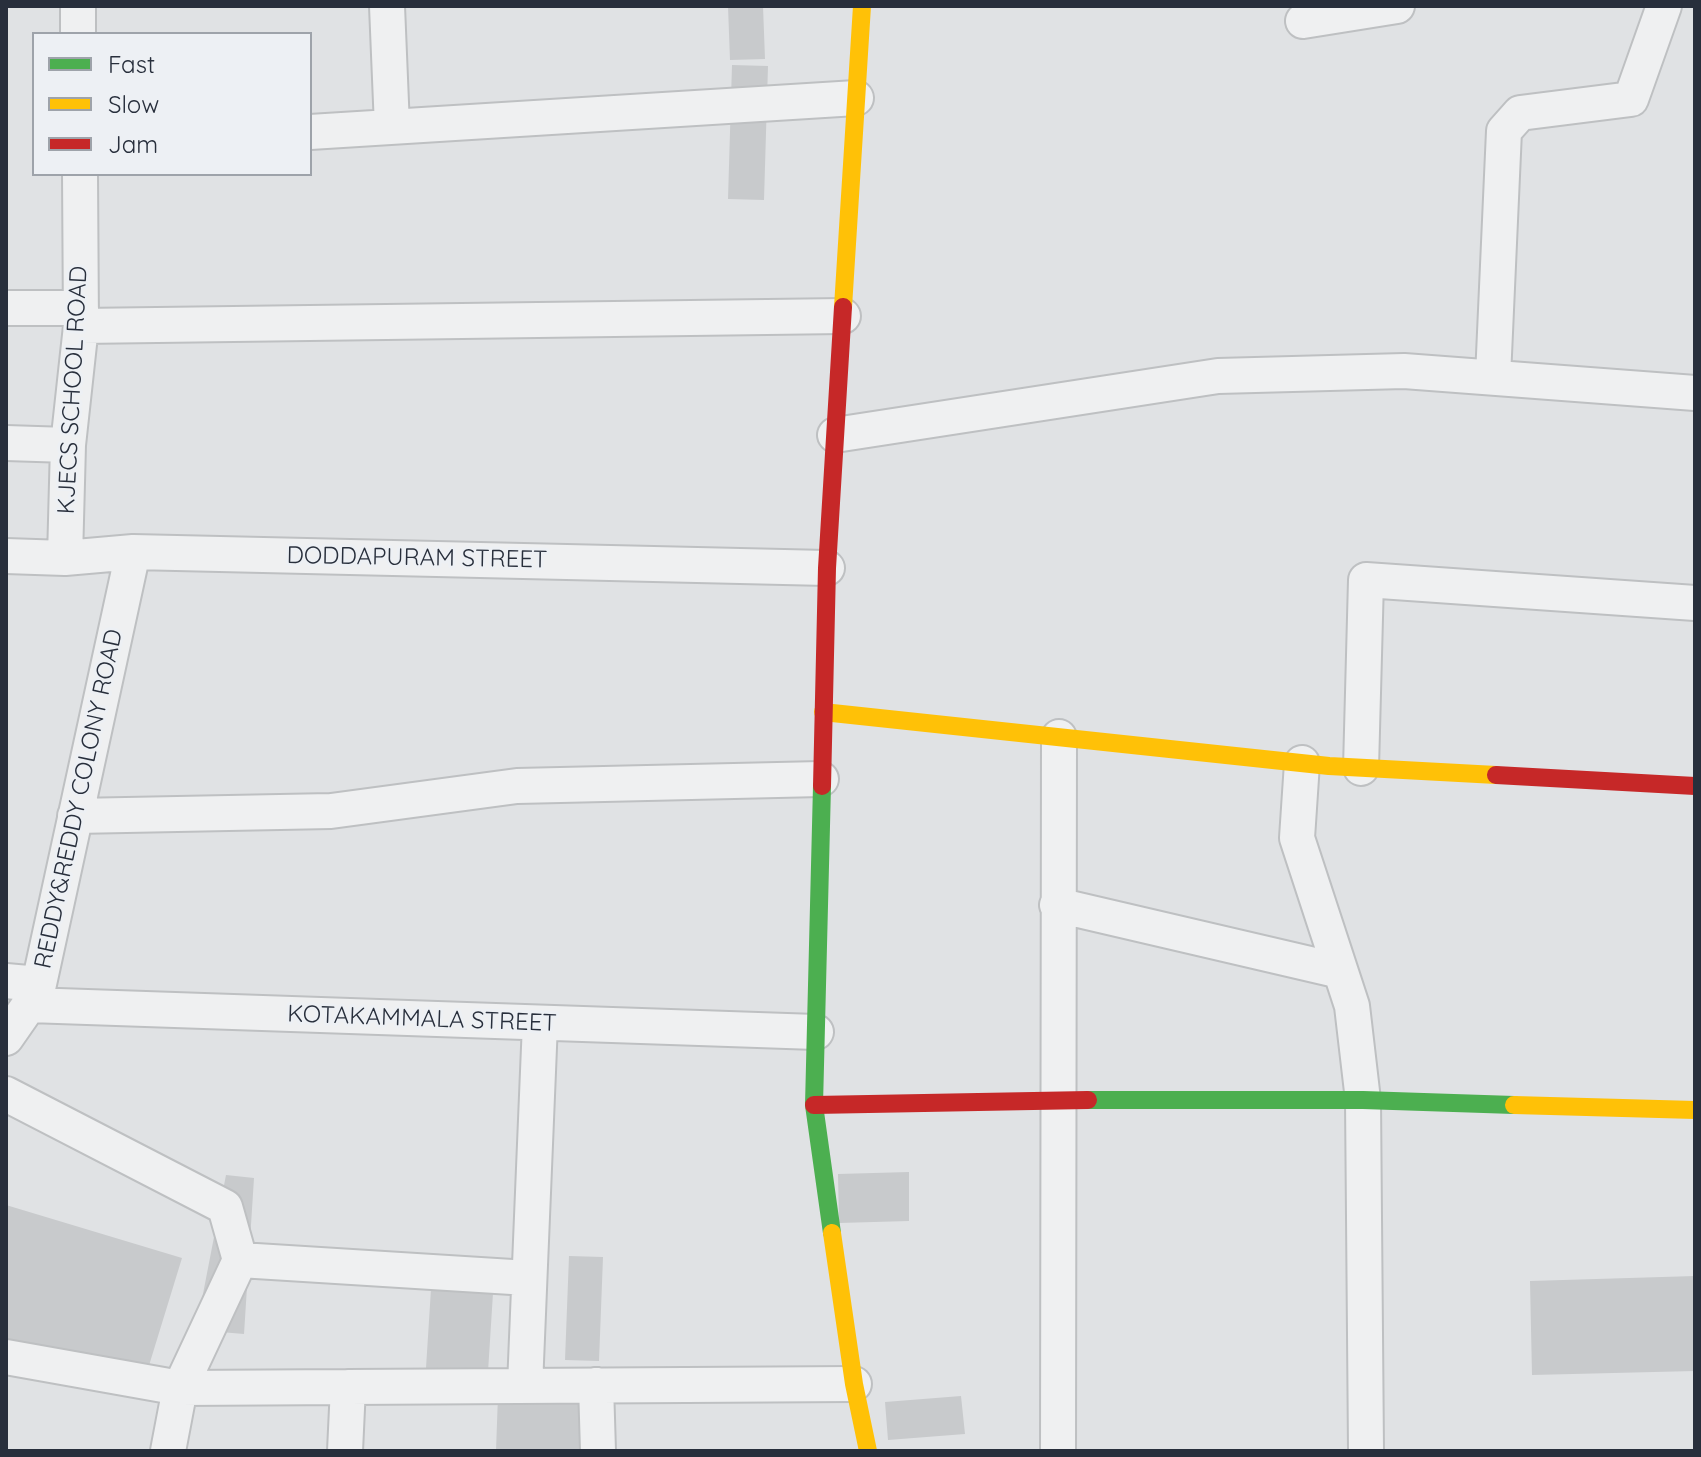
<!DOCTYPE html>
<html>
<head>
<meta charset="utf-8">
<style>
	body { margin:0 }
	#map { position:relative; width:1701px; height:1457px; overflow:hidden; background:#e0e2e4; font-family:Quicksand,sans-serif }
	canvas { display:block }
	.frame { position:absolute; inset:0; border:8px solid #282f3c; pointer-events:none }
	.legend { position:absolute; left:32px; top:32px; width:280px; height:144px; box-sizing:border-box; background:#edf0f4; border:2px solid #9ea3aa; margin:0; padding:10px 14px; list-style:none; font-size:24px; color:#282f3c }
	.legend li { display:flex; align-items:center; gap:16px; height:40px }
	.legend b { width:40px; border:2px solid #9ea3aa }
</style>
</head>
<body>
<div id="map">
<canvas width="1701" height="1457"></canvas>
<div class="frame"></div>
<ul class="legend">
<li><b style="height:10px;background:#4caf50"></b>Fast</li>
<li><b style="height:10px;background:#ffc107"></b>Slow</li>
<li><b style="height:10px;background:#c62828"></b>Jam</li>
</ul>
</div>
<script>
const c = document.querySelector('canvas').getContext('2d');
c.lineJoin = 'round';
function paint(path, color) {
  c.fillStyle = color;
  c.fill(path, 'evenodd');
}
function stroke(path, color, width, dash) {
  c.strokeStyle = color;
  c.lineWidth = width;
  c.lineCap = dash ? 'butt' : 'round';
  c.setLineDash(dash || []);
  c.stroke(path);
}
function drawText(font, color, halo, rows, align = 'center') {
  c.font = font + ' Quicksand,sans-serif';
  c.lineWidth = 6;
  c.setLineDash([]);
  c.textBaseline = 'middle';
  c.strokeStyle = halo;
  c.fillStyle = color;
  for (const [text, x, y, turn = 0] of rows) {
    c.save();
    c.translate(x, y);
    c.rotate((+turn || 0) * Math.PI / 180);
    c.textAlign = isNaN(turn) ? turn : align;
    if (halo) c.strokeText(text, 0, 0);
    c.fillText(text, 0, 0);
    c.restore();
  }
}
paint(new Path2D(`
	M728,6h35l2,53 -35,1z
	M732,65l36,1 -4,134 -36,-1z
	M909,1172v49l-70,2 -1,-49z
	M226,1175l28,3 -10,156 -48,-4z
	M6,1205l176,53 -39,127 -137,-42z
	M569,1256l34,1 -4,104 -34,-1z
	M1695,1276v95l-163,4 -2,-94z
	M431,1289l62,4 -5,79 -62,-4z
	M498,1395l84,3 -3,53h-83z
	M961,1396l4,38 -77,6 -3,-38z`), '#c8cacc');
const street = new Path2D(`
	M78,6v28
	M387,6l5,121
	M1303,21l94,-15
	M310,132l546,-34
	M6,308h75
	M81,326l762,-10
	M1493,377l11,-246 16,-18 111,-14 33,-93
	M835,435l383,-59 186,-5 291,22
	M6,443l62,2
	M6,556l59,2 68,-6 694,16
	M65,558l3,-113 13,-119 -1,-152
	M1302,763l-5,75 55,168 11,94 3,351
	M1361,768l5,-188 329,23
	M75,816l256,-5 186,-25 304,-7
	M1057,905l283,66
	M6,981l33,3
	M29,1005l787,27
	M6,1038l23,-33 10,-21 94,-432
	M6,1094l219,113 15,53 -60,128 -12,63
	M240,1260l288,18
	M6,1357l174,31 674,-4
	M596,1385l2,66
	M525,1386l15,-363
	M345,1451l3,-64
	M1058,1451l1,-714`);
stroke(street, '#bec0c2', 38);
stroke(street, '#eff0f1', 34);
stroke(new Path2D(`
	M822,786l-8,319 18,128
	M1088,1100h275l151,5`), '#4caf50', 18);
stroke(new Path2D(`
	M843,307l19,-301
	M823,712l506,54 167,9
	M1514,1105l181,5
	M832,1233l22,151 14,67`), '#ffc107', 18);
stroke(new Path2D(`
	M1496,775l199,11
	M822,786l5,-218 16,-261
	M814,1105l274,-5`), '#c62828', 18);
drawText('24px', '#282f3c', '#edf0f4', [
	["KJECS SCHOOL ROAD",73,390,-87],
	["DODDAPURAM STREET",417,558,1],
	["REDDY&REDDY COLONY ROAD",79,799,-78],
	["KOTAKAMMALA STREET",422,1019,2]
]);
</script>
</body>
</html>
